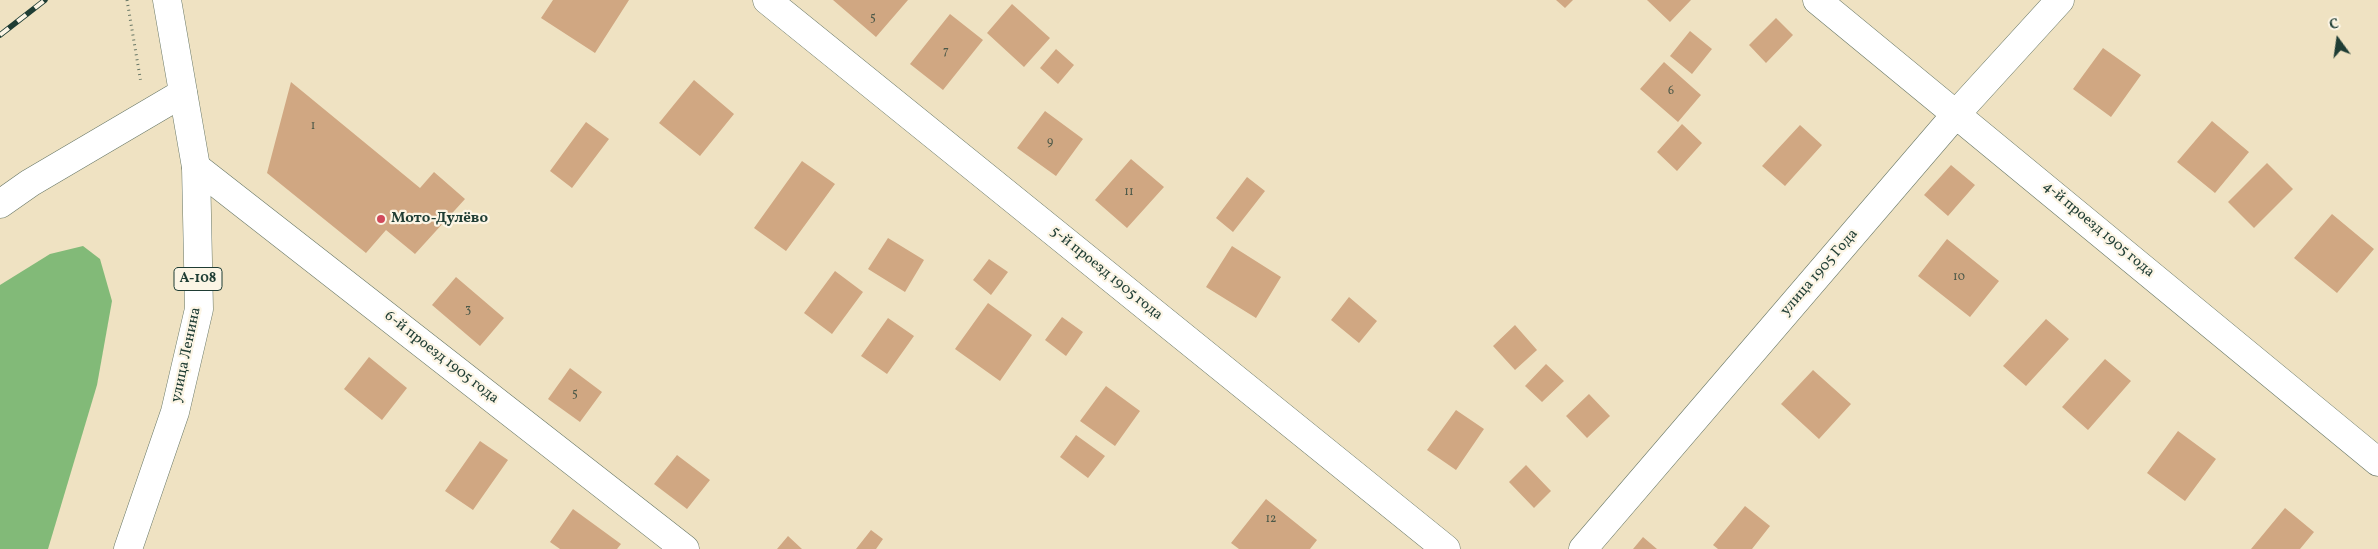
<!DOCTYPE html>
<html>
<head>
<meta charset="utf-8">
<style>
	body { margin:0 }
	#map { position:relative; width:2378px; height:549px; overflow:hidden; background:#efe2c2; font-family:Vollkorn,serif }
	canvas { display:block }
	.north { position:absolute; left:2313px; top:15px; width:50px; height:50px; -webkit-text-stroke:4px #fcf5e5; paint-order:stroke; rotate:346deg; font-size:14px; font-weight:700; line-height:20px; text-align:center; color:#1f3d34 }
	.north::after { content:''; display:block; margin:auto; width:18px; height:22px; background:#1f3d34; clip-path:polygon(50% 0,100% 100%,50% 72%,0 100%) }
</style>
</head>
<body>
<div id="map">
<canvas width="2378" height="549"></canvas>
<div class="north">С</div>
</div>
<script>
const c = document.querySelector('canvas').getContext('2d');
c.lineJoin = 'round';
function paint(path, color) {
  c.fillStyle = color;
  c.fill(path, 'evenodd');
}
function stroke(path, color, width, dash) {
  c.strokeStyle = color;
  c.lineWidth = width;
  c.lineCap = dash ? 'butt' : 'round';
  c.setLineDash(dash || []);
  c.stroke(path);
}
function drawText(font, color, halo, rows, align = 'center') {
  c.font = font + ' Vollkorn,serif';
  c.lineWidth = 4.5;
  c.setLineDash([]);
  c.textBaseline = 'middle';
  c.strokeStyle = halo;
  c.fillStyle = color;
  for (const [text, x, y, turn = 0] of rows) {
    c.save();
    c.translate(x, y);
    c.rotate((+turn || 0) * Math.PI / 180);
    c.textAlign = isNaN(turn) ? turn : align;
    if (halo) c.strokeText(text, 0, 0);
    c.fillText(text, 0, 0);
    c.restore();
  }
}
paint(new Path2D(`
	M83,246l17,13 12,42 -15,84 -49,164h-48v-264l50,-31z`), '#82ba78');
paint(new Path2D(`
	M553,0h76l-34,53 -54,-35z
	M833,0h75l-32,37z
	M1556,0h17l-8,8z
	M1647,0h44l-21,22z
	M1012,4l38,34 -26,29 -37,-34z
	M950,14l33,26 -40,50 -33,-26z
	M1776,18l17,17 -27,28 -17,-18z
	M1690,31l22,18 -20,25 -22,-18z
	M2103,48l38,27 -30,42 -38,-28z
	M1056,49l18,16 -16,19 -18,-16z
	M1664,62l37,33 -23,27 -38,-33z
	M694,80l40,34 -34,42 -41,-33z
	M291,82l129,106 14,-16 31,27 -50,55 -29,-24 -20,23 -99,-80z
	M1045,111l38,28 -27,37 -39,-28z
	M2212,121l37,31 -34,41 -38,-31z
	M586,122l23,17 -37,49 -22,-17z
	M1682,124l20,19 -25,28 -20,-19z
	M1800,125l22,20 -37,41 -23,-20z
	M1131,159l33,28 -37,41 -32,-28z
	M802,161l33,23 -49,67 -32,-23z
	M2267,163l26,26 -39,39 -26,-26z
	M1951,165l24,20 -27,31 -24,-21z
	M1247,177l18,14 -32,41 -17,-14z
	M2332,214l42,35 -37,44 -43,-35z
	M888,238l36,22 -19,32 -37,-23z
	M1947,239l52,42 -29,36 -52,-41z
	M1232,246l49,31 -25,41 -50,-31z
	M989,259l19,13 -17,23 -18,-15z
	M835,271l28,21 -31,42 -28,-21z
	M456,277l48,41 -24,28 -48,-41z
	M1349,297l28,24 -18,22 -28,-23z
	M988,303l44,32 -32,46 -45,-32z
	M1062,317l21,15 -17,24 -21,-16z
	M888,318l26,18 -27,38 -26,-18z
	M2046,319l23,20 -43,47 -23,-20z
	M1515,325l22,25 -22,20 -22,-24z
	M369,357l38,31 -25,32 -38,-31z
	M2105,359l26,22 -43,49 -26,-23z
	M1546,364l18,17 -22,21 -17,-16z
	M570,368l32,24 -22,30 -32,-23z
	M1813,370l38,34 -32,35 -38,-35z
	M1106,386l34,25 -25,35 -35,-25z
	M1589,394l21,22 -23,22 -21,-22z
	M1456,410l28,19 -28,41 -29,-20z
	M2178,431l38,28 -31,42 -38,-28z
	M1076,435l29,21 -17,22 -28,-21z
	M480,441l28,19 -35,50 -28,-19z
	M677,455l33,25 -23,29 -33,-25z
	M1526,465l25,26 -17,17 -25,-26z
	M1266,499l51,41 -7,9h-71l-8,-6z
	M1745,506l25,20 -18,23h-34l-5,-4z
	M2285,508l29,24 -14,17h-49z
	M573,509l48,35 -4,5h-57l-10,-7z
	M871,530l12,9 -7,10h-20z
	M788,536l14,13h-25z
	M1643,537l14,12h-24z`), '#d0a782');
const minor = new Path2D(`
	M767,0l679,549
	M1817,0l561,462
	M196,167l489,382
	M0,204l30,-21 153,-90
	M1583,549l374,-436 103,-113`);
const trunk = new Path2D(`
	M128,549l47,-137 24,-103 -3,-142 -29,-167`);
stroke(minor, '#687766', 29);
stroke(trunk, '#687766', 29);
stroke(new Path2D(`
	M127,0l14,83`), '#687766', 3, [1, 4]);
stroke(minor, '#fff', 28);
stroke(trunk, '#fff', 28);
const rail = new Path2D(`
	M0,35l45,-35`);
stroke(rail, '#1f3d34', 5.5);
stroke(rail, '#fcf5e5', 4, [11]);
for (const [x, y, r, color] of [
	[381,219,5,"#d1495b"]
]) {
  const dot = new Path2D();
  dot.arc(x, y, r, 0, 2 * Math.PI);
  c.fillStyle = color;
  c.fill(dot);
  stroke(dot, '#fcf5e5', 2);
}
drawText('12px', '#4b5848', null, [
	["5",873,19],
	["7",946,52],
	["6",1671,92],
	["1",313,127],
	["9",1050,143],
	["11",1129,193],
	["10",1959,278],
	["3",468,311],
	["5",575,395],
	["12",1271,520]
]);
for (const [x, y, w] of [
	[198,279,48]
]) {
  const box = new Path2D();
  box.roundRect(x - w / 2, y - 11.5, w, 23, 4);
  c.fillStyle = '#fcf5e5';
  c.fill(box);
  stroke(box, '#1f3d34', 1);
}
drawText('bold 14px', '#1f3d34', null, [
	["А-108",198,279]
]);
drawText('bold 15px', '#1f3d34', '#fcf5e5', [
	["Мото-Дулёво",391,219]
], 'left');
drawText('15px', '#1f3d34', '#fcf5e5', [
	["4-й проезд 1905 года",2098,230,40],
	["улица 1905 Года",1820,273,-49],
	["5-й проезд 1905 года",1106,274,39],
	["улица Ленина",187,355,-78],
	["6-й проезд 1905 года",441,358,38]
]);
</script>
</body>
</html>
